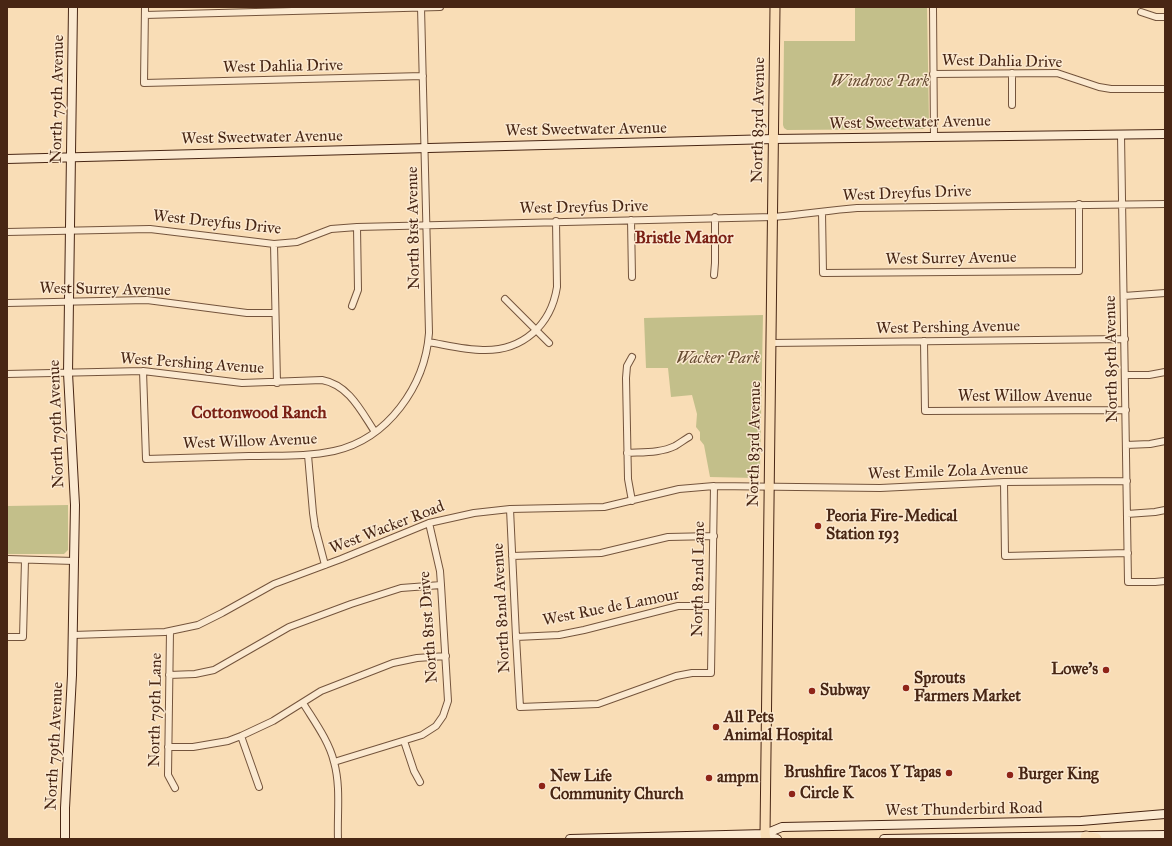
<!DOCTYPE html>
<html>
<head>
<meta charset="utf-8">
<style>
	body { margin:0 }
	#map { position:relative; width:1172px; height:846px; overflow:hidden; background:#f9ddb6; font-family:"IM FELL Great Primer",serif }
	canvas { display:block }
	.frame { position:absolute; inset:0; border:8px solid #482614; pointer-events:none }
</style>
</head>
<body>
<div id="map">
<canvas width="1172" height="846"></canvas>
<div class="frame"></div>
</div>
<script>
const c = document.querySelector('canvas').getContext('2d');
c.lineJoin = 'round';
function paint(path, color) {
  c.fillStyle = color;
  c.fill(path, 'evenodd');
}
function stroke(path, color, width, dash) {
  c.strokeStyle = color;
  c.lineWidth = width;
  c.lineCap = dash ? 'butt' : 'round';
  c.setLineDash(dash || []);
  c.stroke(path);
}
function drawText(font, color, halo, rows, align = 'center') {
  c.font = font + ' "IM FELL Great Primer",serif';
  c.lineWidth = 3;
  c.setLineDash([]);
  c.textBaseline = 'middle';
  c.strokeStyle = halo;
  c.fillStyle = color;
  for (const [text, x, y, turn = 0] of rows) {
    c.save();
    c.translate(x, y);
    c.rotate((+turn || 0) * Math.PI / 180);
    c.textAlign = isNaN(turn) ? turn : align;
    if (halo) c.strokeText(text, 0, 0);
    c.fillText(text, 0, 0);
    c.restore();
  }
}
paint(new Path2D(`
	M855,7h72l2,115 -1,4 -5,3 -136,1 -3,-2 -1,-3 1,-84h71z
	M763,315l-3,156 -2,5 -4,2 -44,-1 -6,-32 -4,-5v-8l-4,-5 1,-13 -5,-19 -21,2 -3,-29h-22l-2,-50z
	M68,505v45l-4,4h-57v-48z`), '#c3bf8a');
const street = new Path2D(`
	M145,7l-1,76 279,-7
	M933,7l1,130
	M1141,12l15,5h9
	M145,15l295,-8
	M1012,73v32
	M933,74l124,-1 42,14 12,2h54
	M1121,135l7,447h27l10,-1
	M822,212l1,61 256,-2v-67
	M631,220l1,57
	M7,232l143,-3 124,15 23,-2 34,-13 26,-2 416,-10c28,-2 56,-7 84,-9l308,-4
	M274,244l3,139
	M714,275l1,-12v-46
	M1124,296l41,-3
	M505,299l44,44
	M7,303l140,-3 100,13h28
	M352,306l6,-16 -1,-63
	M924,341l1,70 201,-1
	M428,342c18,3 37,8 55,8 40,1 68,-25 74,-63l-1,-66
	M771,343l354,-4
	M143,371l3,88c34,-1 69,-2 103,-3 29,-1 57,1 85,-5 54,-12 91,-65 95,-118l-8,-326
	M7,374l136,-3 99,12 80,-3c27,5 39,31 53,52
	M1125,375h24l16,-3
	M1126,445l24,-1 15,-3
	M627,453c15,-1 34,0 48,-7 5,-3 9,-6 14,-9
	M308,455l5,58 2,14 10,38
	M1004,482l1,74 123,-3
	M632,501l-4,-22 -2,-101 1,-12 5,-9
	M510,509l6,128 4,70 78,-3 78,-28 16,-3h19l3,-187
	M1127,514l28,-2 10,-2
	M512,556l89,-3 67,-16 46,-1
	M7,559l67,2
	M170,631l-2,144 7,13
	M73,635l92,-3 33,-7 24,-12 52,-29 67,-25 88,-36 45,-10 36,-4 94,-2 75,-18 35,-3 166,2 124,-6 123,-1
	M7,637h16l2,-77
	M516,637l43,-2 25,-5 94,-24h34
	M169,675l26,-1 19,-4 75,-43 62,-23 50,-16 40,-3
	M303,703c11,18 26,38 31,59 7,25 3,52 4,77
	M241,736l18,51
	M404,741l10,30 6,11
	M168,747h25l35,-6 13,-5 32,-15 48,-30 72,-28 24,-5 29,-2
	M334,762l88,-27 14,-9 7,-10 5,-15 -7,-116 -1,-14 -11,-48`);
const secondary = new Path2D(`
	M7,159l767,-20 391,-5
	M765,834l12,5
	M65,839v-31l7,-133 2,-114 1,-56 -7,-132 5,-366
	M570,839l195,-5 17,-7 299,-6 84,-7
	M884,839l281,-4`);
const primary = new Path2D(`
	M766,839l-1,-5 10,-827`);
const highway = new Path2D(`
	M1086,837l10,2`);
stroke(street, '#74543c', 8);
stroke(secondary, '#482614', 10);
stroke(primary, '#482614', 11);
stroke(highway, '#482614', 13);
stroke(street, '#fbe9d0', 6);
stroke(secondary, '#fbe9d0', 8);
stroke(primary, '#f9ddb6', 9);
stroke(highway, '#f9ddb6', 11);
for (const [x, y, r, color] of [
	[818,526,4,"#8f2418"],
	[1106,670,4,"#8f2418"],
	[906,688,4,"#8f2418"],
	[812,691,4,"#8f2418"],
	[716,727,4,"#8f2418"],
	[949,773,4,"#8f2418"],
	[1010,775,4,"#8f2418"],
	[709,778,4,"#8f2418"],
	[542,786,4,"#8f2418"],
	[792,794,4,"#8f2418"]
]) {
  const dot = new Path2D();
  dot.arc(x, y, r, 0, 2 * Math.PI);
  c.fillStyle = color;
  c.fill(dot);
  stroke(dot, '#fbe9d0', 1.5);
}
drawText('16px', '#482614', '#fbe9d0', [
	["West Dahlia Drive",1002,62,1],
	["West Dahlia Drive",283,67,-1],
	["North 79th Avenue",58,99,-89],
	["North 83rd Avenue",759,120,-89],
	["West Sweetwater Avenue",910,123,-1],
	["West Sweetwater Avenue",586,130,-1],
	["West Sweetwater Avenue",262,138,-1],
	["West Dreyfus Drive",907,194,-2],
	["West Dreyfus Drive",584,208,-1],
	["West Dreyfus Drive",217,223,6],
	["North 81st Avenue",414,228,-91],
	["West Surrey Avenue",951,259,-1],
	["West Surrey Avenue",105,290,1],
	["West Pershing Avenue",948,328,-1],
	["North 85th Avenue",1112,359,-91],
	["West Pershing Avenue",192,364,4],
	["West Willow Avenue",1025,397],
	["North 79th Avenue",57,424,-92],
	["West Willow Avenue",250,442,-2],
	["North 83rd Avenue",755,444,-89],
	["West Emile Zola Avenue",948,472,-2],
	["West Wacker Road",387,528,-21],
	["North 82nd Lane",699,579,-89],
	["North 82nd Avenue",502,608,-93],
	["West Rue de Lamour",611,608,-11],
	["North 81st Drive",429,627,-94],
	["North 79th Lane",156,710,-89],
	["North 79th Avenue",55,746,-87],
	["West Thunderbird Road",964,810,-1]
]);
drawText('italic 16px', '#674c32', '#fbe9d0', [
	["Windrose Park",880,82],
	["Wacker Park",718,359]
]);
drawText('bold 16px', '#482614', '#fbe9d0', [
	["Peoria Fire-Medical",826,517],
	["Station 193",826,535],
	["Lowe's",1098,670,"right"],
	["Sprouts",914,679],
	["Farmers Market",914,697],
	["Subway",820,691],
	["All Pets",724,718],
	["Animal Hospital",724,736],
	["Brushfire Tacos Y Tapas",941,773,"right"],
	["Burger King",1018,775],
	["New Life",550,777],
	["Community Church",550,795],
	["ampm",717,778],
	["Circle K",800,794]
], 'left');
drawText('bold 17px', '#7a1f14', '#fbe9d0', [
	["Bristle Manor",684,239],
	["Cottonwood Ranch",259,414]
]);
</script>
</body>
</html>
